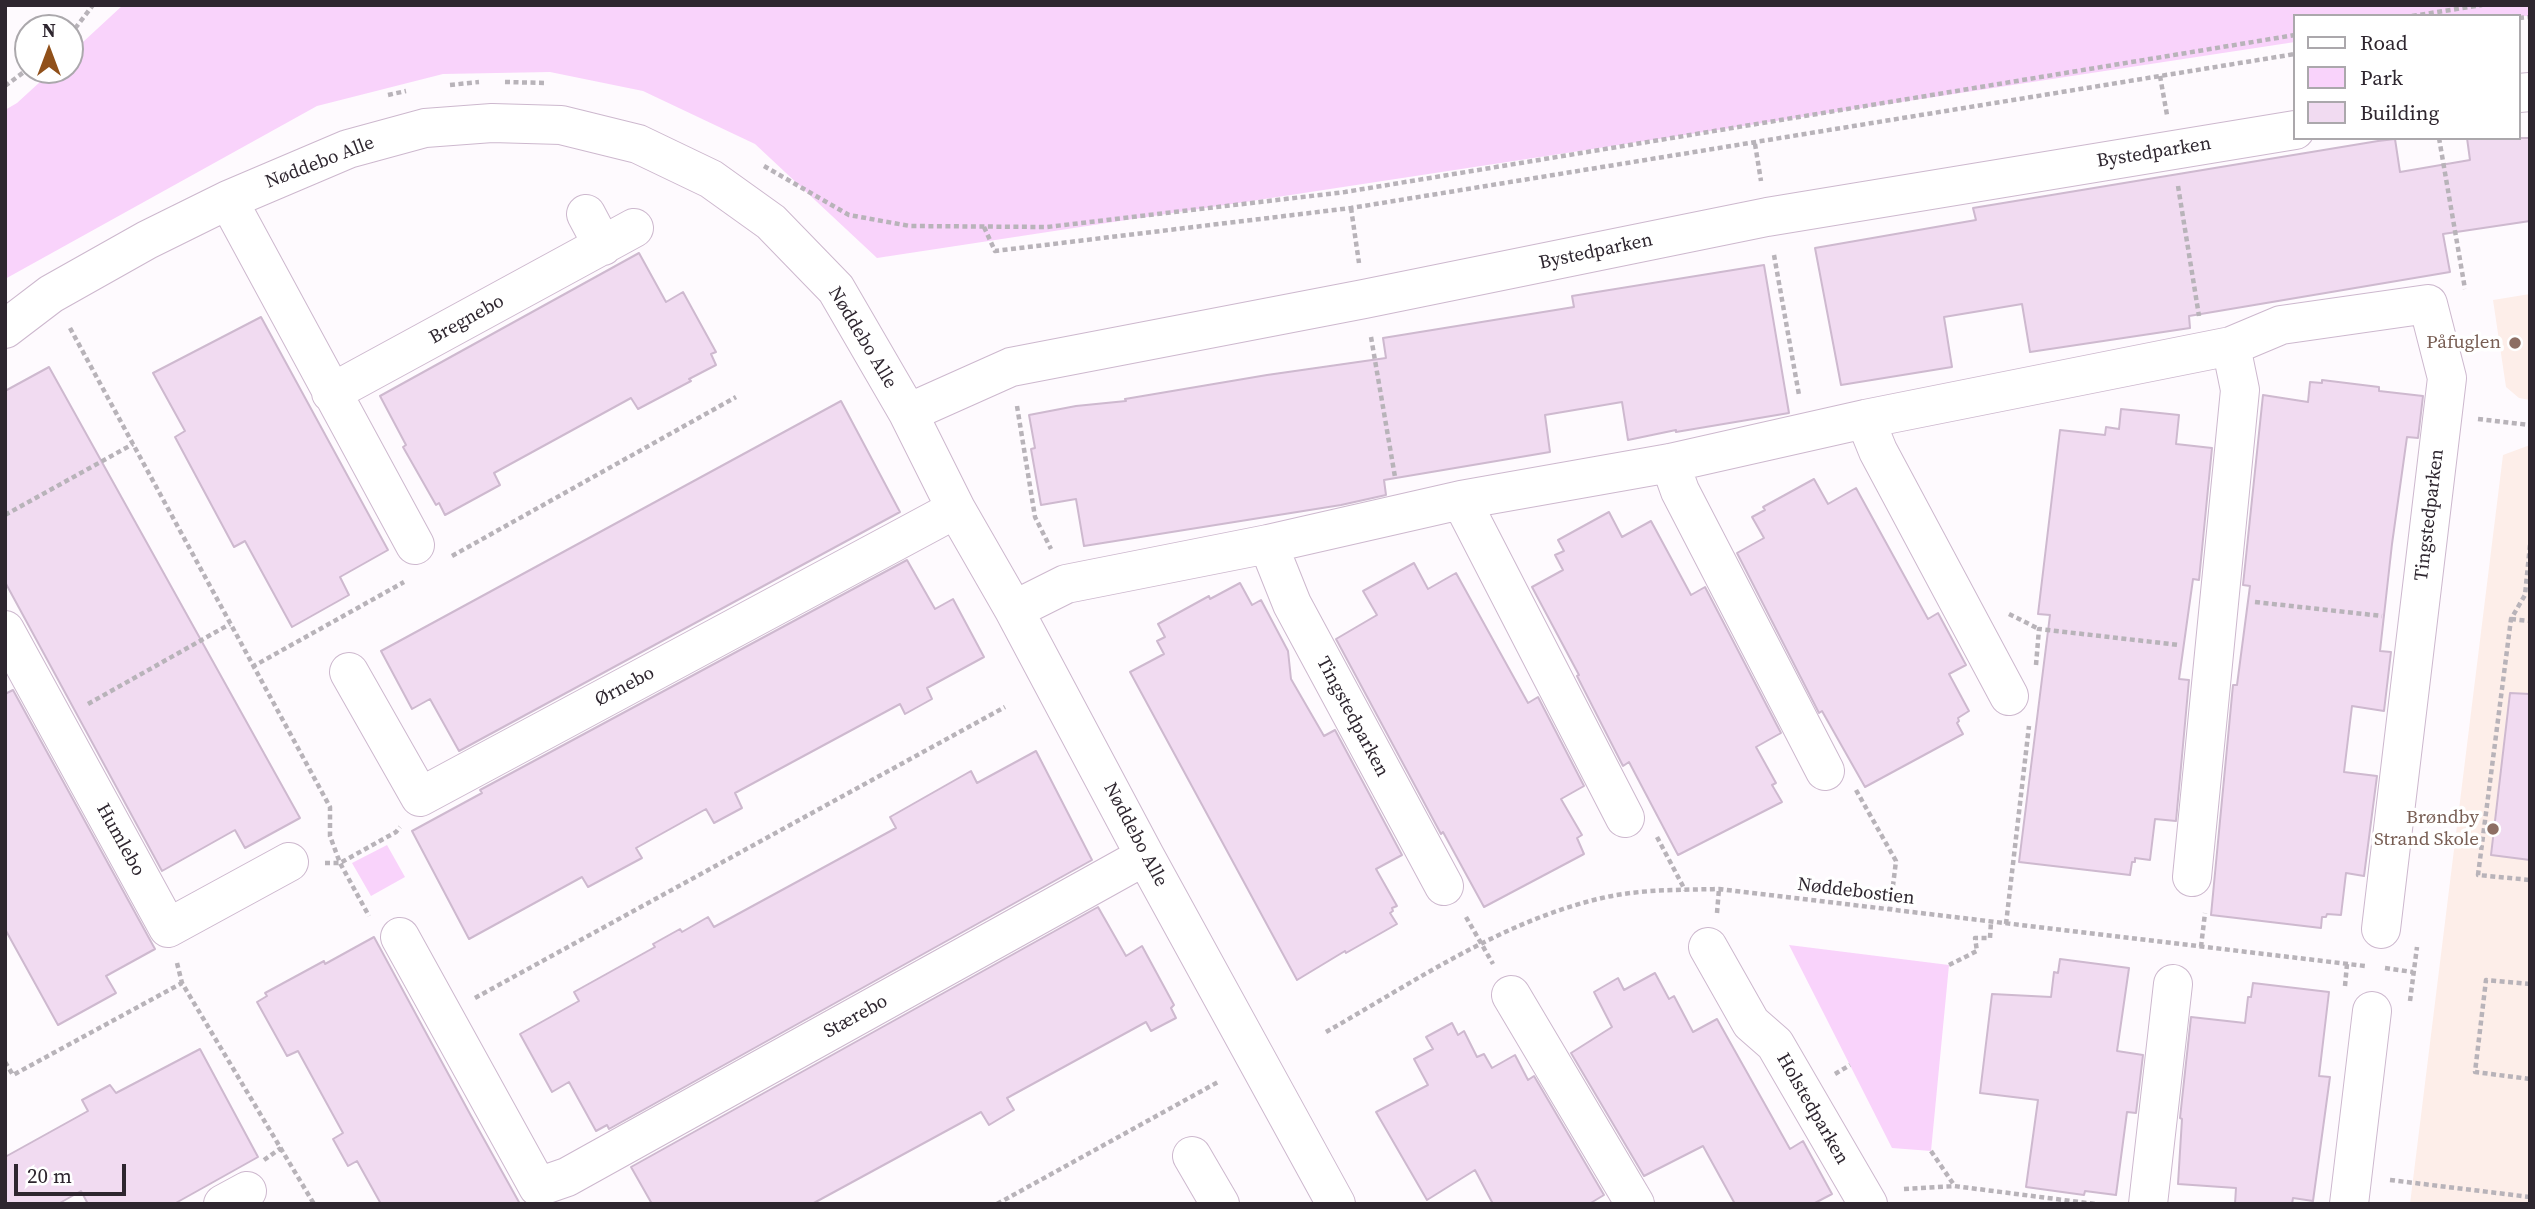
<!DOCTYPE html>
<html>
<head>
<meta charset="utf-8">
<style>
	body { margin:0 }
	#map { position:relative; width:2535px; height:1209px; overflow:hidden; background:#fefafe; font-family:"Source Serif 4",serif }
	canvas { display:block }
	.frame { position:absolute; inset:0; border:7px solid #2e262f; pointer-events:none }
	.legend { position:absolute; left:2293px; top:14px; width:228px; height:126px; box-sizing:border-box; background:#fff; border:2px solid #aba8ac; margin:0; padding:9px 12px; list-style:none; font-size:21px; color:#2e262f }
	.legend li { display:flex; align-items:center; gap:14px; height:35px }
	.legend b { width:35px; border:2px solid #aba8ac }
	.north { position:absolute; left:14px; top:14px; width:70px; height:70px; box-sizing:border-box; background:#fff; border:2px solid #aba8ac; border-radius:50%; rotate:0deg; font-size:19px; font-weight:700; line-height:28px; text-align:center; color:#2e262f }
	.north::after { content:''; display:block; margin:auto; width:24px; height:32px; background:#90501a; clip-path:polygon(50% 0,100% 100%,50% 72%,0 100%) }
	.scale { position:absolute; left:14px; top:1164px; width:112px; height:32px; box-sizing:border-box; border:4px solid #2e262f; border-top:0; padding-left:9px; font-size:21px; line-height:24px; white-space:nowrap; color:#2e262f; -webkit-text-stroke:5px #fff; paint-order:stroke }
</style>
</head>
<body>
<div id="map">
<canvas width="2535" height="1209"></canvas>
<div class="frame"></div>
<ul class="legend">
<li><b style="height:9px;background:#fff"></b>Road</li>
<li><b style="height:19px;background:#f9d3fb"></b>Park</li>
<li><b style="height:19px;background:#f1dbf1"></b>Building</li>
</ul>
<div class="north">N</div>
<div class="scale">20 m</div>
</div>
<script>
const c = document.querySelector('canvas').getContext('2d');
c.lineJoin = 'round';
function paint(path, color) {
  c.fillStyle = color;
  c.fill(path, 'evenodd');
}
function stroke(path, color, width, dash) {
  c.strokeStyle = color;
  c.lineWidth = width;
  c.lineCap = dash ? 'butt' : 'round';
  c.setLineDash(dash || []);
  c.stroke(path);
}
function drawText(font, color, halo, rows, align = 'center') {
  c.font = font + ' "Source Serif 4",serif';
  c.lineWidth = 7;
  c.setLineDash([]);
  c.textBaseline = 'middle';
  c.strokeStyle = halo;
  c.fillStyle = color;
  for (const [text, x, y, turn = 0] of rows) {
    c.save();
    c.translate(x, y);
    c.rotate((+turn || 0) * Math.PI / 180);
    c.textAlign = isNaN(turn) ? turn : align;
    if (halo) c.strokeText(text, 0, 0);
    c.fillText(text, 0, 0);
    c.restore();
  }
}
paint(new Path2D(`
	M2530,294v106l-11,-2 -13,-11 -13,-87z
	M2530,445v759h-120l93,-749z`), '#fdeee9');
paint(new Path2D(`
	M123,5h2407v11h-235v26l-1418,216 -122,-114 -112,-53 -93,-19 -107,2 -126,32 -312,173v-169l12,-7 36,-33h17v-16z
	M387,845l18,32 -34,19 -19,-33z
	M1789,945l160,20 -18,186 -39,-3z`), '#f9d3fb');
const building = new Path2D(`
	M2467,138h63v83l-87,13 7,38 -261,44 1,12 -160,24 -8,-48 -78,13 8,50 -111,18 -26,-137 161,-28 -3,-12 405,-67 17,-2 5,33 70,-12z
	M639,253l27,49 17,-10 33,60 -5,2 5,11 -27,14 2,2 -53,28 -7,-11 -137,75 6,12 -55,30 -6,-12 -3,2 -33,-58 3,-2 -26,-49z
	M1764,265l25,148 -113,19v-2l-48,10 -6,-38 -77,13 5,37 -166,28 2,15 -45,10 -257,41 -8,-47 -35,6 -10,-56 4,-1 -6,-33 47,-9 50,-5 -1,-2 142,-24 119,-17 -3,-20 191,-31 -2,-11z
	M261,317l127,233 -48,27 9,18 -57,32 -47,-86 -11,6 -59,-110 10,-6 -32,-58z
	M49,367l251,451 -55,30 -10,-18 -73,41 -157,-289v-191z
	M2322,380l57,7v4l44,5 -5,42 -11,-1 -15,107 -12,107 11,1 -7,59 -32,-5 -8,66 33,4 -13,100 -18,-3 -5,42 -14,-1 -1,3h-4l-1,11 -110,-13 22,-230h4l13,-99 -7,-1 20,-190 45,7 2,-20 12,1z
	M841,401l59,111 -441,239 -29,-52 -18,10 -31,-58z
	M2121,409l58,6 -3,29 36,4 -13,132 -6,-1 -14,100 10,1 -13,141 -21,-2 -5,41 -15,-2v4h-3l-2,13 -111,-13 31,-247 -12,-1 22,-184 45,5 1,-8 13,2z
	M1814,479l14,25 28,-16 72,131 10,-6 28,52 -17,9 20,37 -11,7 1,3 -2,2 6,11 -98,53 -43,-76 -3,2 -82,-160 27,-15 -12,-21 13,-7 -2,-3z
	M1609,512l13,25 29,-16 40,74 14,-8 76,146 -25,14 20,36 -4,2 10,17 -104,53 -49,-93 -6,4 -46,-90 2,-1 -47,-88 31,-17 -8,-15 9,-4 -6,-11z
	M907,560l28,49 18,-10 31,58 -57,31 5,11 -27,15 -5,-10 -165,89 7,15 -28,15 -8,-14 -70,39 6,10 -54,29 -6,-10 -113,62 -57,-108 70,-38 -2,-3z
	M1414,563l14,26 28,-16 72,130 10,-6 46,89 -23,13 21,36 -5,3 7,16 -100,53 -41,-75 -2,2 -105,-195 41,-24 -14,-24z
	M1240,583l12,22 9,-5 27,51 3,28 33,57 11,-6 67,125 -26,14 21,37 -5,2 1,3 -3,2 7,11 -51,29 -1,-2 -48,29 -167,-308 34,-18 -7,-13 8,-4 -7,-13 51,-28 1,3z
	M13,690l142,259 -49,27 10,17 -58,32 -53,-96v-235z
	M2510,693l20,1v166l-39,-5z
	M1036,751l56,109 -483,269 -2,-4 -11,6 -27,-49 -17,10 -32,-58 59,-33 -5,-9 81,-45 -2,-3 27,-15 2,3 26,-15 6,10 182,-99 -6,-11 81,-46 6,12z
	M1098,907l28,49 16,-10 32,59 -3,3 5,10 -25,13 -5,-9 -139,76 7,12 -25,15 -8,-13 -169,92h-160l-21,-37z
	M374,937l96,177 50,90h-139l-24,-43 -9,5 -15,-27 10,-6 -45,-82 -11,5 -30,-54 10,-6 -2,-3 59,-32 1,3z
	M2060,959l69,9 -12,83 26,4 -7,58 -9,-1 -11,83 -31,-4 -1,4 -58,-8 12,-87 -58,-7 12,-99 59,3 3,-25 4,1z
	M1655,973l14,26 5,-3 19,36 24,-13 73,130 13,-8 29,53 -19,10h-78l-32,-58 -59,30 -73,-123 41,-26 -18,-35 24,-14 6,12z
	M2253,983l76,9 -10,84 11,1 -17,124 -20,-3 -1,6h-57l1,-16 -58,-4 4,-65 -2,-1 11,-101 54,6 3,-26h3z
	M1452,1023l6,12 6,-4 13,26 7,-3 8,14 23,-13 13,25 6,-4 70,119 -15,9h-96l-18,-34 -48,30 -51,-88 52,-27 -14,-26 19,-10 -7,-12z
	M200,1049l58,108 -84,47h-86l-7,-13 -23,13h-53v-47l83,-46 -6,-11 28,-15 6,8z`);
paint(building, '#f1dbf1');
stroke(building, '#ceb9cf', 2);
const minor = new Path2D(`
	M2519,93l11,-1
	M228,200l187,345
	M586,214l17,32
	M5,329l46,-35 96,-54 81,-40 120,-51 77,-21 67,-5 69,2 77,19 73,35 60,43 65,67 72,124 48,96 58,101 131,246 191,348
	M331,393l303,-165
	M908,413l103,-46 353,-68 403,-82 528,-87
	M1865,419l13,32 131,245
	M1670,463l10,28 145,280
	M1461,500l164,318
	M1268,544l24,60 152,282
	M1014,610l52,-26 202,-40 193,-44 209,-37 195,-44 366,-73 50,-21 147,-21 19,74 -66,551
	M5,630l163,298 121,-66
	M349,672l71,125 536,-288
	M2192,877l48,-487 -9,-44
	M400,937l138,250 29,-10 578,-321
	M1708,947l43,76 24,21 93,160
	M1511,995l124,209
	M1192,1156l28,48
	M223,1204l24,-13
	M2148,1204l25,-220
	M2349,1204l23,-193`);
stroke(minor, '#cdb8ce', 40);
stroke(new Path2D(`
	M2412,16l70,-11
	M2519,18l11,-1
	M70,35l23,-30
	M2160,76l7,39
	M505,82l41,1
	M450,85l29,-3
	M5,86l23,-17
	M388,95l18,-4
	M2439,138l26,151
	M1755,144l6,37
	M764,166l85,49 61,11 137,1 298,-35 950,-157
	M2178,186l21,130
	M1351,208l8,55
	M984,227l11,24 356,-43 944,-154
	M1774,255l25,140
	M70,328l260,479v29l10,27 29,53
	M1371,337l24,140
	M1017,406l18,111 16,32
	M2478,419l52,6
	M5,515l128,-71
	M2530,545l-5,50 -14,24 -33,256 52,5
	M452,556l284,-159
	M2255,602l127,14
	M2009,614l30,15
	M2511,619l19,2
	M2036,665l3,-36 140,16
	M252,667l152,-85
	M88,704l142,-80
	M1856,790l40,71 -6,49
	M1657,837l28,53
	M325,863h15l56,-31 4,-5
	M1717,913l2,-24
	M1466,917l27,47
	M2006,924l23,-198
	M2201,947l4,-34
	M177,963l5,20 132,221
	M1949,965l28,-14 -2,-13h15l1,-16
	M2385,968l28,4
	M2530,984l-44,-4 -11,92 55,7
	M2345,986l2,-22
	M475,998l530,-291
	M2410,1001l7,-54
	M1326,1032c88,-50 176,-111 276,-134 39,-9 78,-8 117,-9l646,77
	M5,1062l8,13 169,-92
	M1835,1074l15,-9
	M1931,1151l23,34
	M264,1160l17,-12
	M2390,1180l140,17
	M1904,1189l50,-3 141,18
	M997,1204l221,-122`), '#b8b3b9', 4.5, [5, 3.5]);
stroke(minor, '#fff', 38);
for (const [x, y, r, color] of [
	[2515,343,7,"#8d6e63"],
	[2493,829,7,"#8d6e63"]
]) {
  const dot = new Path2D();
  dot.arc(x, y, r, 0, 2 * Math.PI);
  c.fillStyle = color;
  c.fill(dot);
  stroke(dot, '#fff', 2.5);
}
drawText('19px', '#2e262f', '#fff', [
	["Bystedparken",2154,153,-9],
	["Nøddebo Alle",320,163,-21],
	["Bystedparken",1596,252,-12],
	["Bregnebo",467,320,-29],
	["Nøddebo Alle",862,338,59],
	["Tingstedparken",2430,515,-83],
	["Ørnebo",625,687,-28],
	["Tingstedparken",1352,717,62],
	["Nøddebo Alle",1135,835,62],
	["Humlebo",120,840,61],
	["Nøddebostien",1856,892,7],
	["Stærebo",856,1017,-29],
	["Holstedparken",1812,1109,60]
]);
drawText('19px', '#785e54', '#fff', [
	["Påfuglen",2501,343],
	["Brøndby",2479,818],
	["Strand Skole",2479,840]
], 'right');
</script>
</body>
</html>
